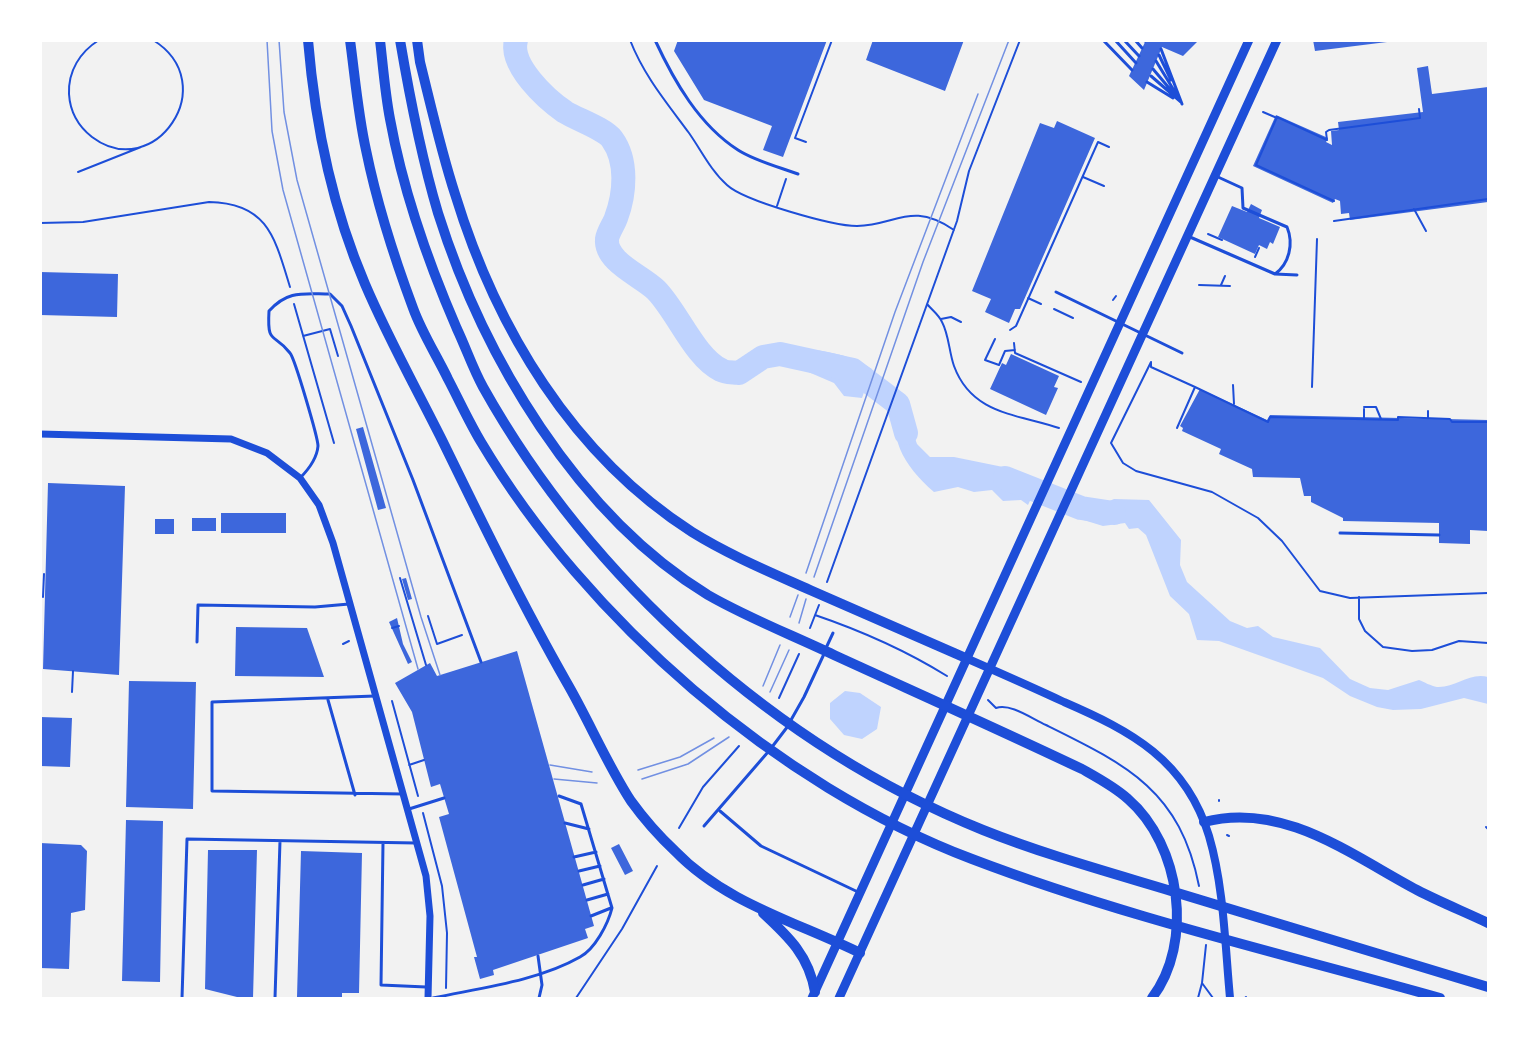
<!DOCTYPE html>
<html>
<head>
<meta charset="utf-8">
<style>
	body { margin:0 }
	#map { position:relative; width:1529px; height:1039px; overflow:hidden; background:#f2f2f2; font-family:"Noto Serif",serif }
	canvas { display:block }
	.frame { position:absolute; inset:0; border:42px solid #fff; pointer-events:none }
</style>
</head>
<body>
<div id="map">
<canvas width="1529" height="1039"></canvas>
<div class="frame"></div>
</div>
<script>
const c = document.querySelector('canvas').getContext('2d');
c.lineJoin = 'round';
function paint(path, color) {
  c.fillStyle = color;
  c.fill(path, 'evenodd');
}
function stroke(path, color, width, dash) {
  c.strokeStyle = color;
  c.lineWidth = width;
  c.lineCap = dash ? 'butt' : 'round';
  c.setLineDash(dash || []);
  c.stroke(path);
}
paint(new Path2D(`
	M781,347c33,3 62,3 91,22l-10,29 -18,-2 -10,-13 -49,-21z
	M900,396l17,48 13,13h24l54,11 28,20 -8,17 -7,-5 -18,1 -11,-11 -18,2 -16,-5 -24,5c-31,-27 -48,-56 -34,-96z
	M1114,499l35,1 32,40 -1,25 7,17 43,39 17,7 11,-2 15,11 47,11 30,31 20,9 18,2 31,-10c5,2 12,6 18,7 19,1 32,-15 51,-10v27l-24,-6 -43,11 -28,1 -16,-3 -27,-11 -27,-18 -104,-37 -22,-1 -8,-26 -19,-18 -24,-61 -8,-7 -9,1 -4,-6 -22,3 -26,-8 5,-12h16z
	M845,691l15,2 21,14 -4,22 -15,10 -18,-4 -14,-16v-16z`), '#bfd3fe');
stroke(new Path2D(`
	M516,40c-7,25 30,59 49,72 11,7 40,17 47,27 16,22 13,55 4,79 -2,6 -8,14 -9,21 -2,23 35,37 49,51 21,21 39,68 65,80 5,3 13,2 18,3l24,-16 17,-3 73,16 45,34 8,29
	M1005,478l76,30 33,5`), '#bfd3fe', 24);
paint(new Path2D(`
	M678,40h149l-44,117 -20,-7 9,-24 -68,-26 -30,-49z
	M873,40h91l-19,51 -79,-31z
	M1146,40h53l-16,16 -21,-9 -18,43 -15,-14z
	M1313,40h74v2l-72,9z
	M1428,66l4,28 56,-7v115l-138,18 -1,-7 -8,1 -1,-13 -5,-2 -2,4 -80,-37 23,-51 52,23 -2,4 6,3 -1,-14 8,-1 -1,-8 85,-10 -6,-44z
	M1057,121l38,17 -75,171h-5l-6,14 -24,-11 6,-13 -19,-8 68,-168 14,5z
	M1251,204l11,6 -3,8 21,9 -7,17 -3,-2 -3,7 -8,-4 -4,9 -37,-17 14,-31 15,6z
	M40,272l78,2 -1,43 -77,-2z
	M1011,354l48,22 -5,11 4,1 -12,27 -56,-26 12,-26 4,2z
	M1200,389l67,31 3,-5 218,5v111l-18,-1v14l-31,-1v-20l-96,-2v-3l-32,-16v-6h-7l-4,-18 -47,-1 -1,-8 -33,-15 2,-5 -39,-18 1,-3 -3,-2z
	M363,427l23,81 -8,2 -22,-81z
	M48,483l77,3 -6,189 -76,-6z
	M221,513h65v20h-65z
	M192,518h24v13h-24z
	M155,519h19v15h-19z
	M406,578l6,21 -4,1 -6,-21z
	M397,618l6,26 9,18 -4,2 -19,-42z
	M236,627l71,1 17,49 -89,-1z
	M517,651l77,275 -9,3 3,9 -95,32 1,5 -14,4 -6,-22h3l-38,-140 10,-3 -9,-30 -9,3 -19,-75 -17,-29 35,-20 7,13z
	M129,681l67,1 -3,127 -67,-2z
	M40,717l32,1 -2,49 -30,-1z
	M126,820l37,1 -3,161 -38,-1z
	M40,843l41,2 6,6 -2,59 -14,3 -2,56 -29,-1z
	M619,844l14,27 -8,4 -14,-27z
	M208,850h49l-4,148h-12l-36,-9z
	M301,851l61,2 -3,140h-17v5l-45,-1z`), '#3d67dc');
stroke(new Path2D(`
	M99,40c-19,12 -31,31 -30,54 1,17 9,32 23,43 62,47 132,-53 61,-97
	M630,40c14,36 37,63 59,93 12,17 22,38 38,52 17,16 106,41 130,41 40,-1 54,-25 97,4
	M1263,112l14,6
	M806,142l-11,-4 37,-98
	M78,172l63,-25
	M1083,177l21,9
	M1334,201l-78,-36 21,-48 50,23 -1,-8 3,-2 91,-12 -1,-9
	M777,206l9,-27
	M1414,209l12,22
	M1334,221l154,-22
	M40,223l43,-1 126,-20c59,1 66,36 81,85
	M1208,234l14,6
	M1255,257l4,-9
	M1199,285l31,1
	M1221,285l4,-9
	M1028,298l13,6
	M1113,300l3,-4
	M294,304l40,139
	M927,304c5,6 12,11 15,18 7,13 7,30 12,44 18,49 64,48 105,62
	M1054,309l19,9
	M941,319l10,-2 10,5
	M1010,330l6,-4 82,-184 11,5
	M303,336l27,-7 8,27
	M995,339l-10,21 14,5 6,-14 10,-1
	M1014,343l1,10 66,29
	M1151,362l-40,81 12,20 13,8 76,21 46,26 24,23 38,50 30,7 138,-5
	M1151,362v5l44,20 -18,41
	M1233,385l1,19
	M1195,387l73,35 2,-5 128,3v-3l52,2 2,3h36
	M1312,387l5,-148
	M1364,407h12l5,12
	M1364,409v9
	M1428,418v-7
	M400,578l26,87
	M827,582l130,-361 12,-50 51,-131
	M43,597l1,-23
	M1359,597v22l6,12 18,16 29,4 20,-1 27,-9 29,2
	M815,615c47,16 90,35 132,61
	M428,616l9,28 25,-9
	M392,628l7,-2
	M810,628l9,-23
	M343,644l6,-3
	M41,666v-29
	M72,692l1,-21
	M779,698l20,-44
	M988,700l8,8c15,-5 36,11 50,17 81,40 134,65 153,161
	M392,701l26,95
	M409,765l15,-5
	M1219,801v-1
	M423,813l19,73 5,47 -1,55
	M1486,827l2,2
	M679,828l24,-41 36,-41
	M1227,835l2,1
	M1202,983l11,15
	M576,998l46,-69 35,-63
	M1198,998l4,-15 4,-38
	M1245,998l1,-1`), '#1d4ed8', 2);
stroke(new Path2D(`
	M655,40c19,41 44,85 83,110 17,11 41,17 60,24
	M1103,40l29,30
	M1115,40l21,23
	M1124,40l15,16
	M1135,40l7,8
	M1145,40v1
	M1161,49l21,55
	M1159,55l12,25
	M1156,61l22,36
	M1153,69l22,26
	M1151,76l30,26
	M1147,82l26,16
	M1218,177l24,11 1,20 44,19c7,17 2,37 -12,47
	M1190,237l85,37 22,1
	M1056,292l126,61
	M300,478c8,-8 17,-20 18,-32 0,-8 -23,-87 -28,-93 -16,-21 -23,-7 -21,-42 19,-21 34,-17 61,-17l12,12 9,20 62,154 68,182
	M1340,533l99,2
	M197,642l1,-37 117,2 34,-3
	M826,648l7,-15
	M375,696l-163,6v89l191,3
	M328,700l27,95
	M791,720l13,-23 20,-43
	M772,747l16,-21
	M409,809l35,-11
	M720,811l41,35 97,46
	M565,823l24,6
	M704,826l64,-74
	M383,843l-2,142 45,2
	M574,857l22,-5
	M579,871l21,-5
	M583,885l21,-6
	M587,900l21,-6
	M591,916l20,-8
	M538,956l4,29 -3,13
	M182,998l5,-159 229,4
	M275,998l5,-157
	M433,998c47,-10 105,-17 147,-41 15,-8 28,-33 32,-49l-31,-104 -22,-8`), '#1d4ed8', 3);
stroke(new Path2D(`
	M40,434l191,5 36,14 33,25 19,27 14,38 93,333 4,40 -2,82`), '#1d4ed8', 7);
stroke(new Path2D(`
	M968,659c32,14 64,28 96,43 67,29 122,58 145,134 15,51 16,109 21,162`), '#1d4ed8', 8);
stroke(new Path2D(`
	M812,998l437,-958
	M839,998l438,-958`), '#1d4ed8', 9);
stroke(new Path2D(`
	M308,40c7,84 24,167 57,244 23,54 51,104 77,156 40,82 80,164 125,243 22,38 40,81 64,118 13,18 28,35 44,50 50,52 122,71 185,102
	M350,40c5,37 8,74 16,110 11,54 28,107 47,158 9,25 24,48 35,71 11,21 21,43 33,63 106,178 296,343 491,417 152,58 312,95 468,139
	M380,40c3,26 5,53 10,79 13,72 38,143 67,210 9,19 16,40 26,58 108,193 294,360 500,443 60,24 125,42 188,61 105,32 211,64 317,96
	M400,40c10,59 21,116 38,173 45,143 139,302 270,382 40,23 84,40 126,60 83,38 166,75 248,114 16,9 33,18 46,30 53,46 66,144 24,199
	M417,40l3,22c11,44 21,89 35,132 41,134 117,261 237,338 37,23 78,40 118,58 52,23 105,46 158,69
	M1204,822c79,-21 147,33 213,68 23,12 48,22 71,33
	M763,913c26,24 46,43 52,79`), '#1d4ed8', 10);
stroke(new Path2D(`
	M267,40l5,91 11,59 135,479
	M279,40l5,72 13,68 124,437 19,58
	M806,573l89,-261 83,-218
	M814,577l109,-315 86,-222
	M790,617l8,-22
	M799,623l7,-24
	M763,686l17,-41
	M770,692l19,-42
	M550,765l42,7
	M638,770l42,-13 34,-19
	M554,779l43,4
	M642,779l46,-15 41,-27`), '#7290e2', 1.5);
</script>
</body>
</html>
